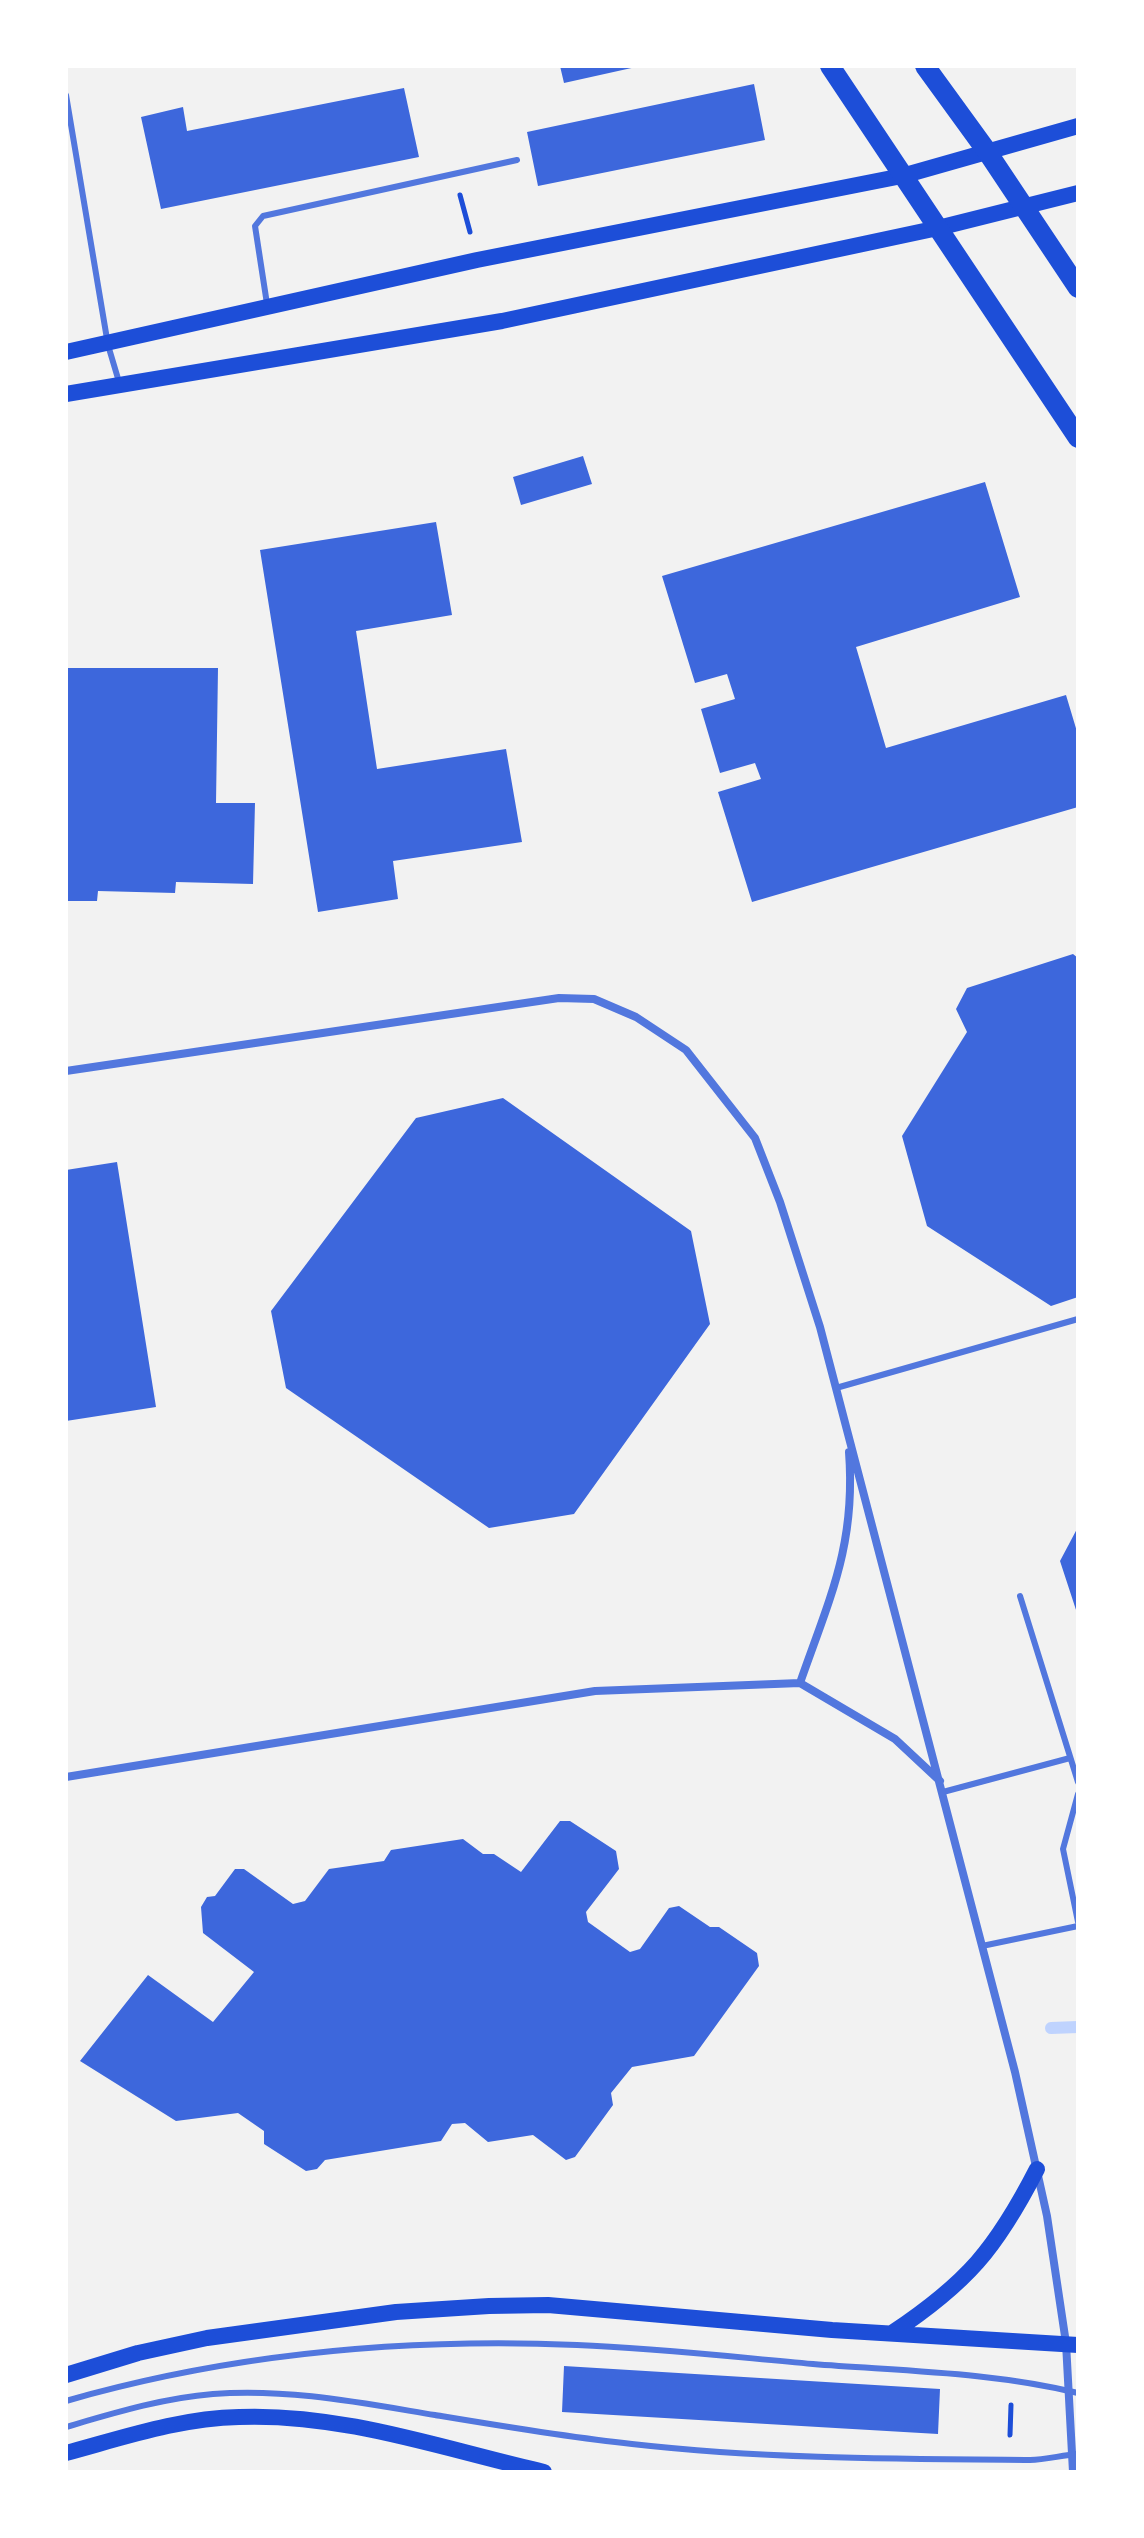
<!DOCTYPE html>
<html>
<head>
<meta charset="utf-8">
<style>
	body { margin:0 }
	#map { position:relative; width:1144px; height:2538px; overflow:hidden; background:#f2f2f2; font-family:Cabin,sans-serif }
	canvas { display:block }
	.frame { position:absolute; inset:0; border:68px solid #fff; pointer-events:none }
</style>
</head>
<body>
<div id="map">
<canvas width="1144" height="2538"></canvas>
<div class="frame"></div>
</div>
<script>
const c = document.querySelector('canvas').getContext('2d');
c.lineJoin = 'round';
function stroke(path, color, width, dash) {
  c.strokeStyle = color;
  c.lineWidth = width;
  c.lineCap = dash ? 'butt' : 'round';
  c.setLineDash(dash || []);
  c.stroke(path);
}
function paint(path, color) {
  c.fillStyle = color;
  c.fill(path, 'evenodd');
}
stroke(new Path2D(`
	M1051,2028l27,-1`), '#bfd3fe', 12);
paint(new Path2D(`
	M560,66h75l1,1 -72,16z
	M754,84l11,56 -227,46 -11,-54z
	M404,88l15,69 -258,52 -20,-92 42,-10 4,24z
	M583,456l9,28 -71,21 -8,-28z
	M985,482l35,115 -164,50 30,101 180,-53 12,40v72l-326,95 -34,-110 43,-13 -6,-16 -35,10 -19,-64 34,-10 -8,-25 -32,9 -33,-107z
	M436,522l16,93 -96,16 21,138 129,-20 16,93 -129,19 5,38 -80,13 -58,-362z
	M66,668h152l-2,135h39l-2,81 -77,-2 -1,11 -77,-2 -1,10h-31z
	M1073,954l5,4v339l-27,9 -124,-80 -25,-90 65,-104 -11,-23 11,-21z
	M503,1098l188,133 19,93 -136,190 -85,14 -203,-140 -15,-77 145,-193z
	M117,1162l39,245 -90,14v-251z
	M1078,1527v86h-1l-17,-52z
	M560,1821h10l46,30 3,18 -33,43 2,10 42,30 10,-3 29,-41 10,-2 31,21h9l38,26 2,13 -65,90 -62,11 -21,26 2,12 -38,52 -9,3 -33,-25 -45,7 -23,-19 -13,1 -11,17 -116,19 -8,9 -11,2 -42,-27v-13l-26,-18 -62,8 -96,-60 68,-86 65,47 41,-50 -51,-39 -2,-26 6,-10 8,-1 20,-27h9l49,35 12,-3 24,-32 55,-8 7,-11 72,-11 20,15h11l27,18z
	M564,2366l376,23 -2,45 -376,-22z`), '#3d67dc');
stroke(new Path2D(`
	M460,195l10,37
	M1010,2435l1,-30`), '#1d4ed8', 5);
stroke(new Path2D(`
	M66,95l42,250 11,37
	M267,304l-12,-78 8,-10 254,-56
	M836,1388l242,-69
	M1020,1596l58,186
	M943,1792l127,-34
	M1078,1794l-15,55 15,73
	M982,1946l96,-20
	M66,2401c164,-47 340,-63 511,-56 79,3 157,12 236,19 88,7 179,8 265,29
	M66,2427c48,-14 97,-29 147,-33 74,-6 149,9 222,21 66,11 131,22 197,29 132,15 266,15 398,16 16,0 32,-5 48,-6`), '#5277de', 6);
stroke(new Path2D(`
	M66,1071l493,-73 35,1 42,18 50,33 69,88 25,64 40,125 195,745 32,144 19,127 7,129
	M800,1683c30,-86 56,-138 49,-231
	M66,1777l529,-86 205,-8 95,56 45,42`), '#5277de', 8);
stroke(new Path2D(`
	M66,352l411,-92 425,-84 176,-50
	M66,394l436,-73 436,-93 140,-35
	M892,2333c75,-50 104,-84 145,-164
	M66,2375l72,-22 69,-15 189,-26 93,-6 59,-1 284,25 246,15
	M66,2453c56,-15 114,-35 173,-36 104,-4 204,32 305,55`), '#1d4ed8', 16);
stroke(new Path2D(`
	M830,66l248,372
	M925,66l61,84 92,138`), '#1d4ed8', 20);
</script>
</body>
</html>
